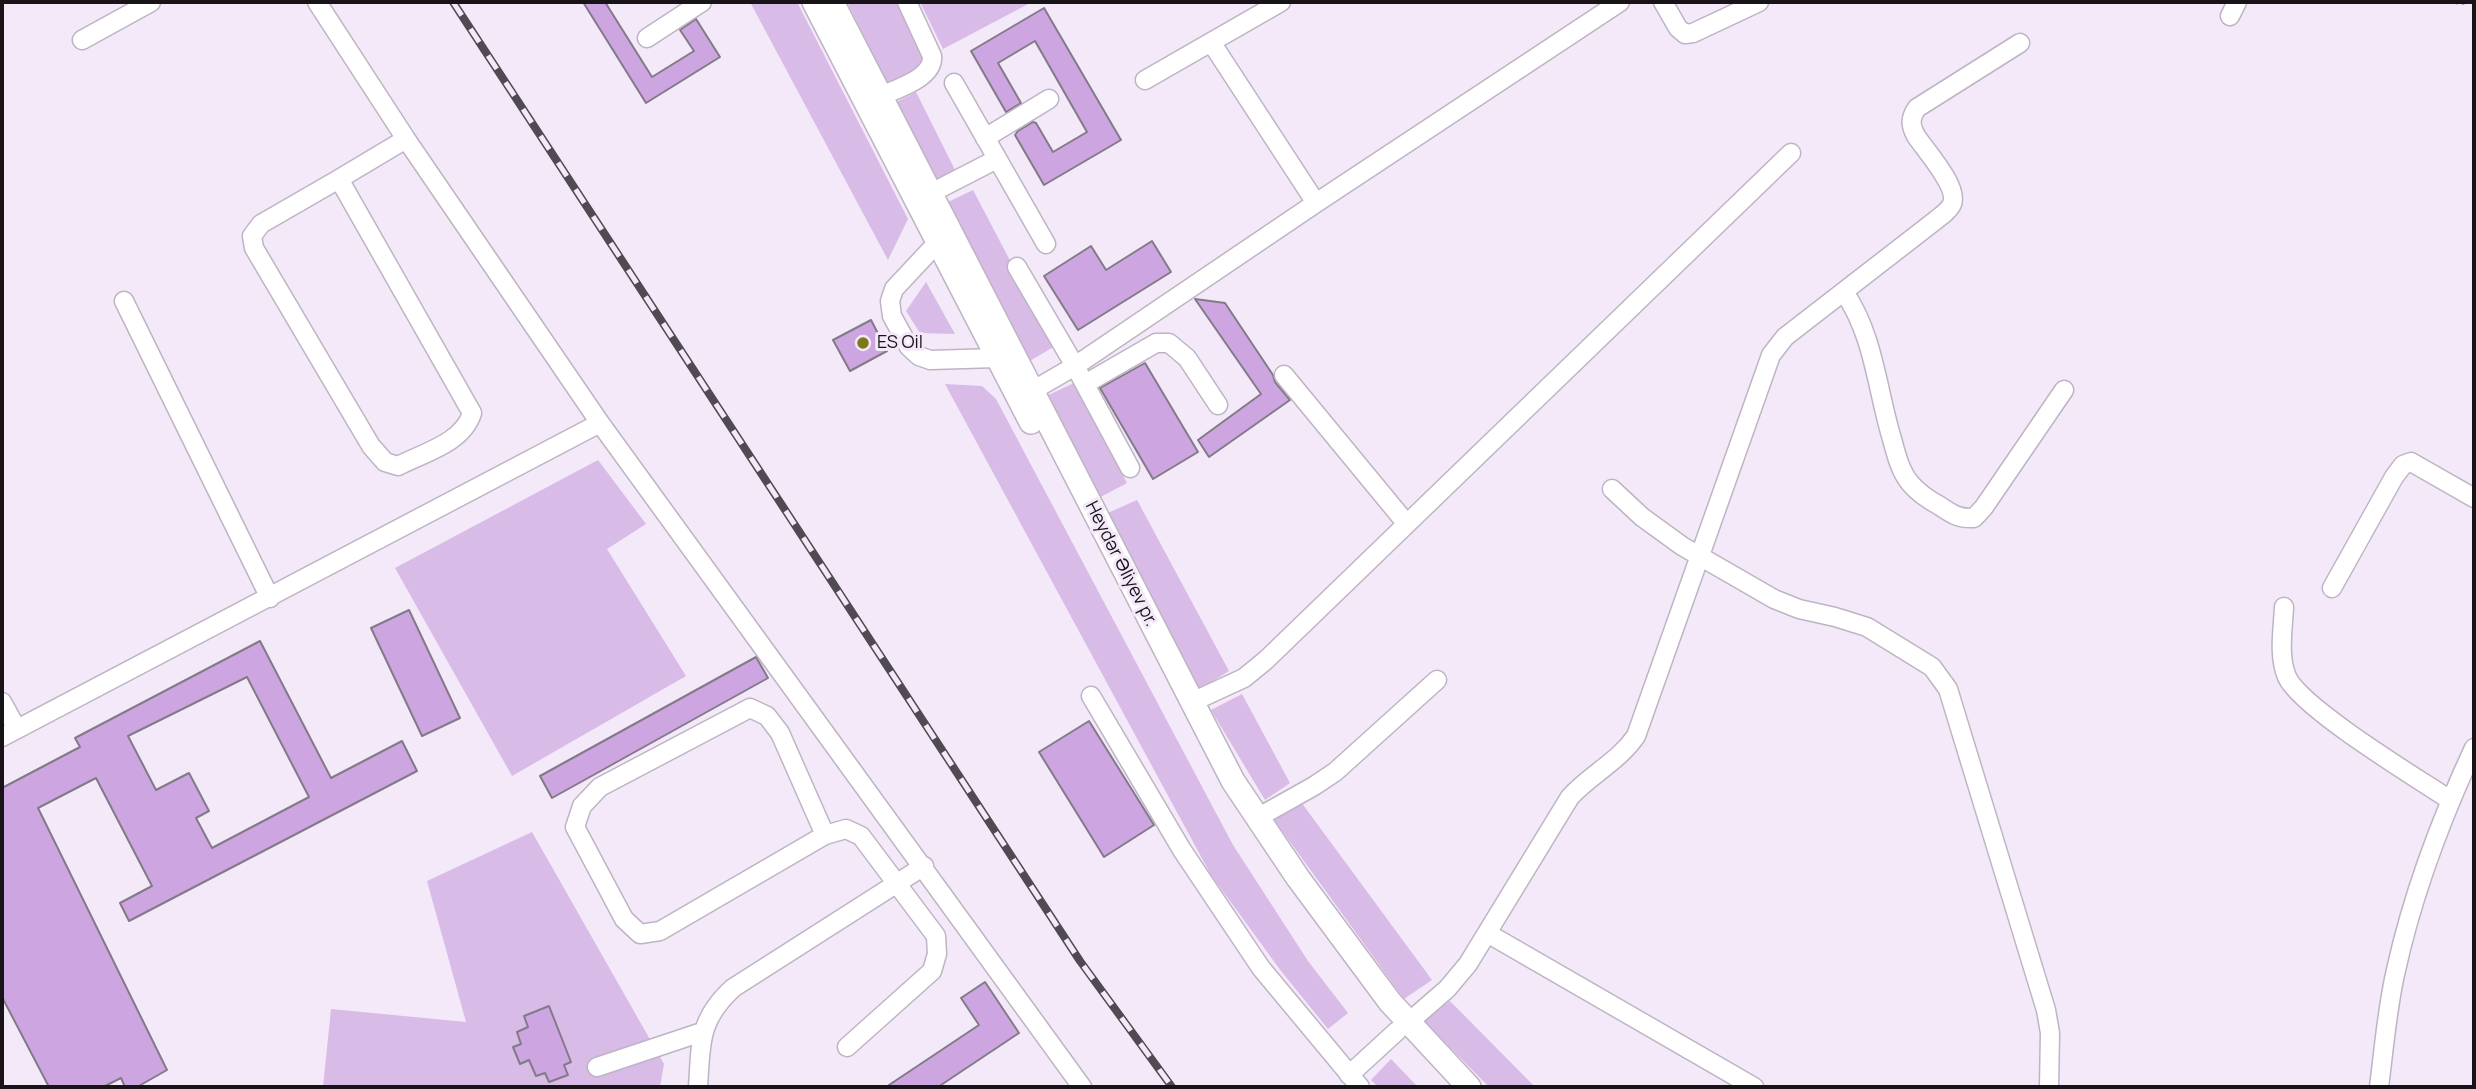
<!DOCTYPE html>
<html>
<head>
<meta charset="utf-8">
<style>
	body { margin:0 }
	#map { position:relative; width:2476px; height:1089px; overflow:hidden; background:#f3e9f9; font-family:Manrope,sans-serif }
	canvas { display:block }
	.frame { position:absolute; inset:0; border:4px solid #171318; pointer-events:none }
</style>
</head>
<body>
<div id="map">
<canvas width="2476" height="1089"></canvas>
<div class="frame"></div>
</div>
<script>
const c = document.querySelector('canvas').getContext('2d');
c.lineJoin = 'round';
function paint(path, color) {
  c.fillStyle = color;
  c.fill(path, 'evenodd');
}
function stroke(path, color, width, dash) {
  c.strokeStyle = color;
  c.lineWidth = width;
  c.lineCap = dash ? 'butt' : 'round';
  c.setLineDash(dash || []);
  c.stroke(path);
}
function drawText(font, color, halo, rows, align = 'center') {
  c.font = font + ' Manrope,sans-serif';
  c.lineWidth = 6;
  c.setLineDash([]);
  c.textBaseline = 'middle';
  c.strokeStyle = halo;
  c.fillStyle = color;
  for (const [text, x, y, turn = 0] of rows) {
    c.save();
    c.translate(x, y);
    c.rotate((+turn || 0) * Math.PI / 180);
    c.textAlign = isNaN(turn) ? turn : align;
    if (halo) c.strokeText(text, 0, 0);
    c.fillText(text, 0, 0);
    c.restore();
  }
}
paint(new Path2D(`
	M750,2h47l111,217 -20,41z
	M847,2h50l30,62 -40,19z
	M920,2h112l-89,47z
	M916,92l40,80 -21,11 -39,-81z
	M973,190l82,156 -27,16 -84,-158z
	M926,282l29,52 -35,-1 -14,-22z
	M1074,383l53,100 -34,18 -53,-102z
	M945,384l37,2 14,13 237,446 75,116 40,52 -20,16 -47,-58 -70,-96z
	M598,460l48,64 -39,25 79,127 -174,100 -117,-208z
	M1137,500l92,171 -32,20 -96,-175z
	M1242,694l48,89 -25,17 -54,-90z
	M1301,802l131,178 -28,19 -132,-182z
	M532,832l132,232 -4,23h-337l8,-78 135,13 -39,-141z
	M1450,1001l85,86h-46l-66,-67z
	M1391,1059l27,28h-40l-7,-7z`), '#d8bbe7');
const building = new Path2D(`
	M583,2h22l47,75 42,-26 -14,-21 16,-11 24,38 -74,46z
	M1044,8l77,132 -77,45 -29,-50 3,-4 15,-9 3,1 17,29 34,-20 -52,-91 -37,22 23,40 -15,9 -35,-61z
	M1152,241l19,31 -93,58 -34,-54 47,-30 15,24z
	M1195,299l30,4 48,72 2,7 15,18 -81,57 -11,-17 63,-46z
	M871,320l16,31 -37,20 -17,-31z
	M1145,363l53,89 -45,27 -53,-91z
	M409,610l51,108 -38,18 -51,-108z
	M260,641l71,137 71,-37 15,30 -288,150 -9,-18 32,-17 -56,-108 -58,30 129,262 -30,17h-12l-4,-9 -18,9h-54l-47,-90v-209l78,-41 -5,-9zM247,677l62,120 -97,51 -16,-30 13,-7 -20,-38 -33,17 -28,-54z
	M756,657l12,21 -216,120 -12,-22z
	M1089,721l65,104 -50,32 -65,-105z
	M985,982l34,51 -81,54h-52l93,-62 -18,-27z
	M549,1006l22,56 -7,3 4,10 -19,7 -4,-9 -9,3 -7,-16 -9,4 -7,-17 8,-3 -4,-12 11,-5 -4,-11z`);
paint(building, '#cda5e0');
stroke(building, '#837a88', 2);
const minor = new Path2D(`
	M317,2l89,137 194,284 482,664
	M1663,2l15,26 7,6 8,-1 66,-31
	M2230,16l7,-14
	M647,38l55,-36
	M82,40l69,-38
	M1211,42l105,161
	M1145,80l136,-78
	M954,83l92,161
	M881,96c17,-8 53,-18 51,-40l-25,-54
	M985,138l64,-39
	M339,179l-78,45 -9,12 2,12 117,198 14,16 13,4c25,-13 65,-23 74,-53l-133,-234 67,-40
	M931,193l66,-34
	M938,242l-44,47 -4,12 2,15 17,31 10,9 11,4 67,-2
	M1017,267l58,99 55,102
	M1844,292c30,43 33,98 48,147 4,15 8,32 18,44 8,10 19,17 30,23 12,8 19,13 34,12l10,-11 80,-117
	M124,301l146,297
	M1284,375l122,148
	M1085,384l71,-41h13l18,15 31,47
	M1032,391l43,-25 241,-163 304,-201
	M1612,489l30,28 40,29 92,53 25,10 36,8 32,10 65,40 16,22 98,321 4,23 -1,54
	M2332,588l62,-111 9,-12 8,-3 63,36
	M2284,607c-1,22 -6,49 3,70 14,31 130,101 163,123
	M1091,696l91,154 79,118 99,119
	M2,702l15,27
	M1192,702l52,-24 22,-18 525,-507
	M2,737l598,-314
	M1257,818l57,-32 21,-14 102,-92
	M825,835l-45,-102 -13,-17 -17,-8 -150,79 -18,19 -7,21 49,92 16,15 20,-3 165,-96 21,-6 15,7 75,100 1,18 -5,17 -85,76
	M1487,933l267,154
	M1409,1022l38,-33 21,-25 102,-167c21,-23 48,-35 66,-61l135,-381 14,-18 151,-117c6,-5 13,-9 16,-16 7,-17 -26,-53 -36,-68 -6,-11 -6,-18 1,-28l103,-65
	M597,1067l105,-35
	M1349,1075l48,-44
	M698,1087c3,-43 0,-67 35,-99l191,-122
	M2379,1087c5,-38 8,-79 17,-117 17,-77 45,-151 78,-222`);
const major = new Path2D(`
	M814,2l217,420
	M832,2l401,779 65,97 92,124 79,85`);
stroke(minor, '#beb4c3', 21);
stroke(major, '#beb4c3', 26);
stroke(new Path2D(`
	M2455,2l6,2 5,-2`), '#a29ba7', 3.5, [3.5, 3.5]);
stroke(minor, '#fff', 18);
stroke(major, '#fff', 23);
const rail = new Path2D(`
	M453,2l627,959 92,126`);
stroke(rail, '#504a52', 8);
stroke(rail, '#f3e9f9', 5, [16]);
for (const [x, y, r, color] of [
	[863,343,7,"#7e771b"]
]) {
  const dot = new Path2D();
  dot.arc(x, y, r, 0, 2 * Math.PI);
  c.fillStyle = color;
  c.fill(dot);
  stroke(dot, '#f3e9f9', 2.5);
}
drawText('18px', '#171318', '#f3e9f9', [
	["ES Oil",877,343]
], 'left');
drawText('18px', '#171318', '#f3e9f9', [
	["Heydər Əliyev pr.",1121,564,63]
]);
</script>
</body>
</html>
